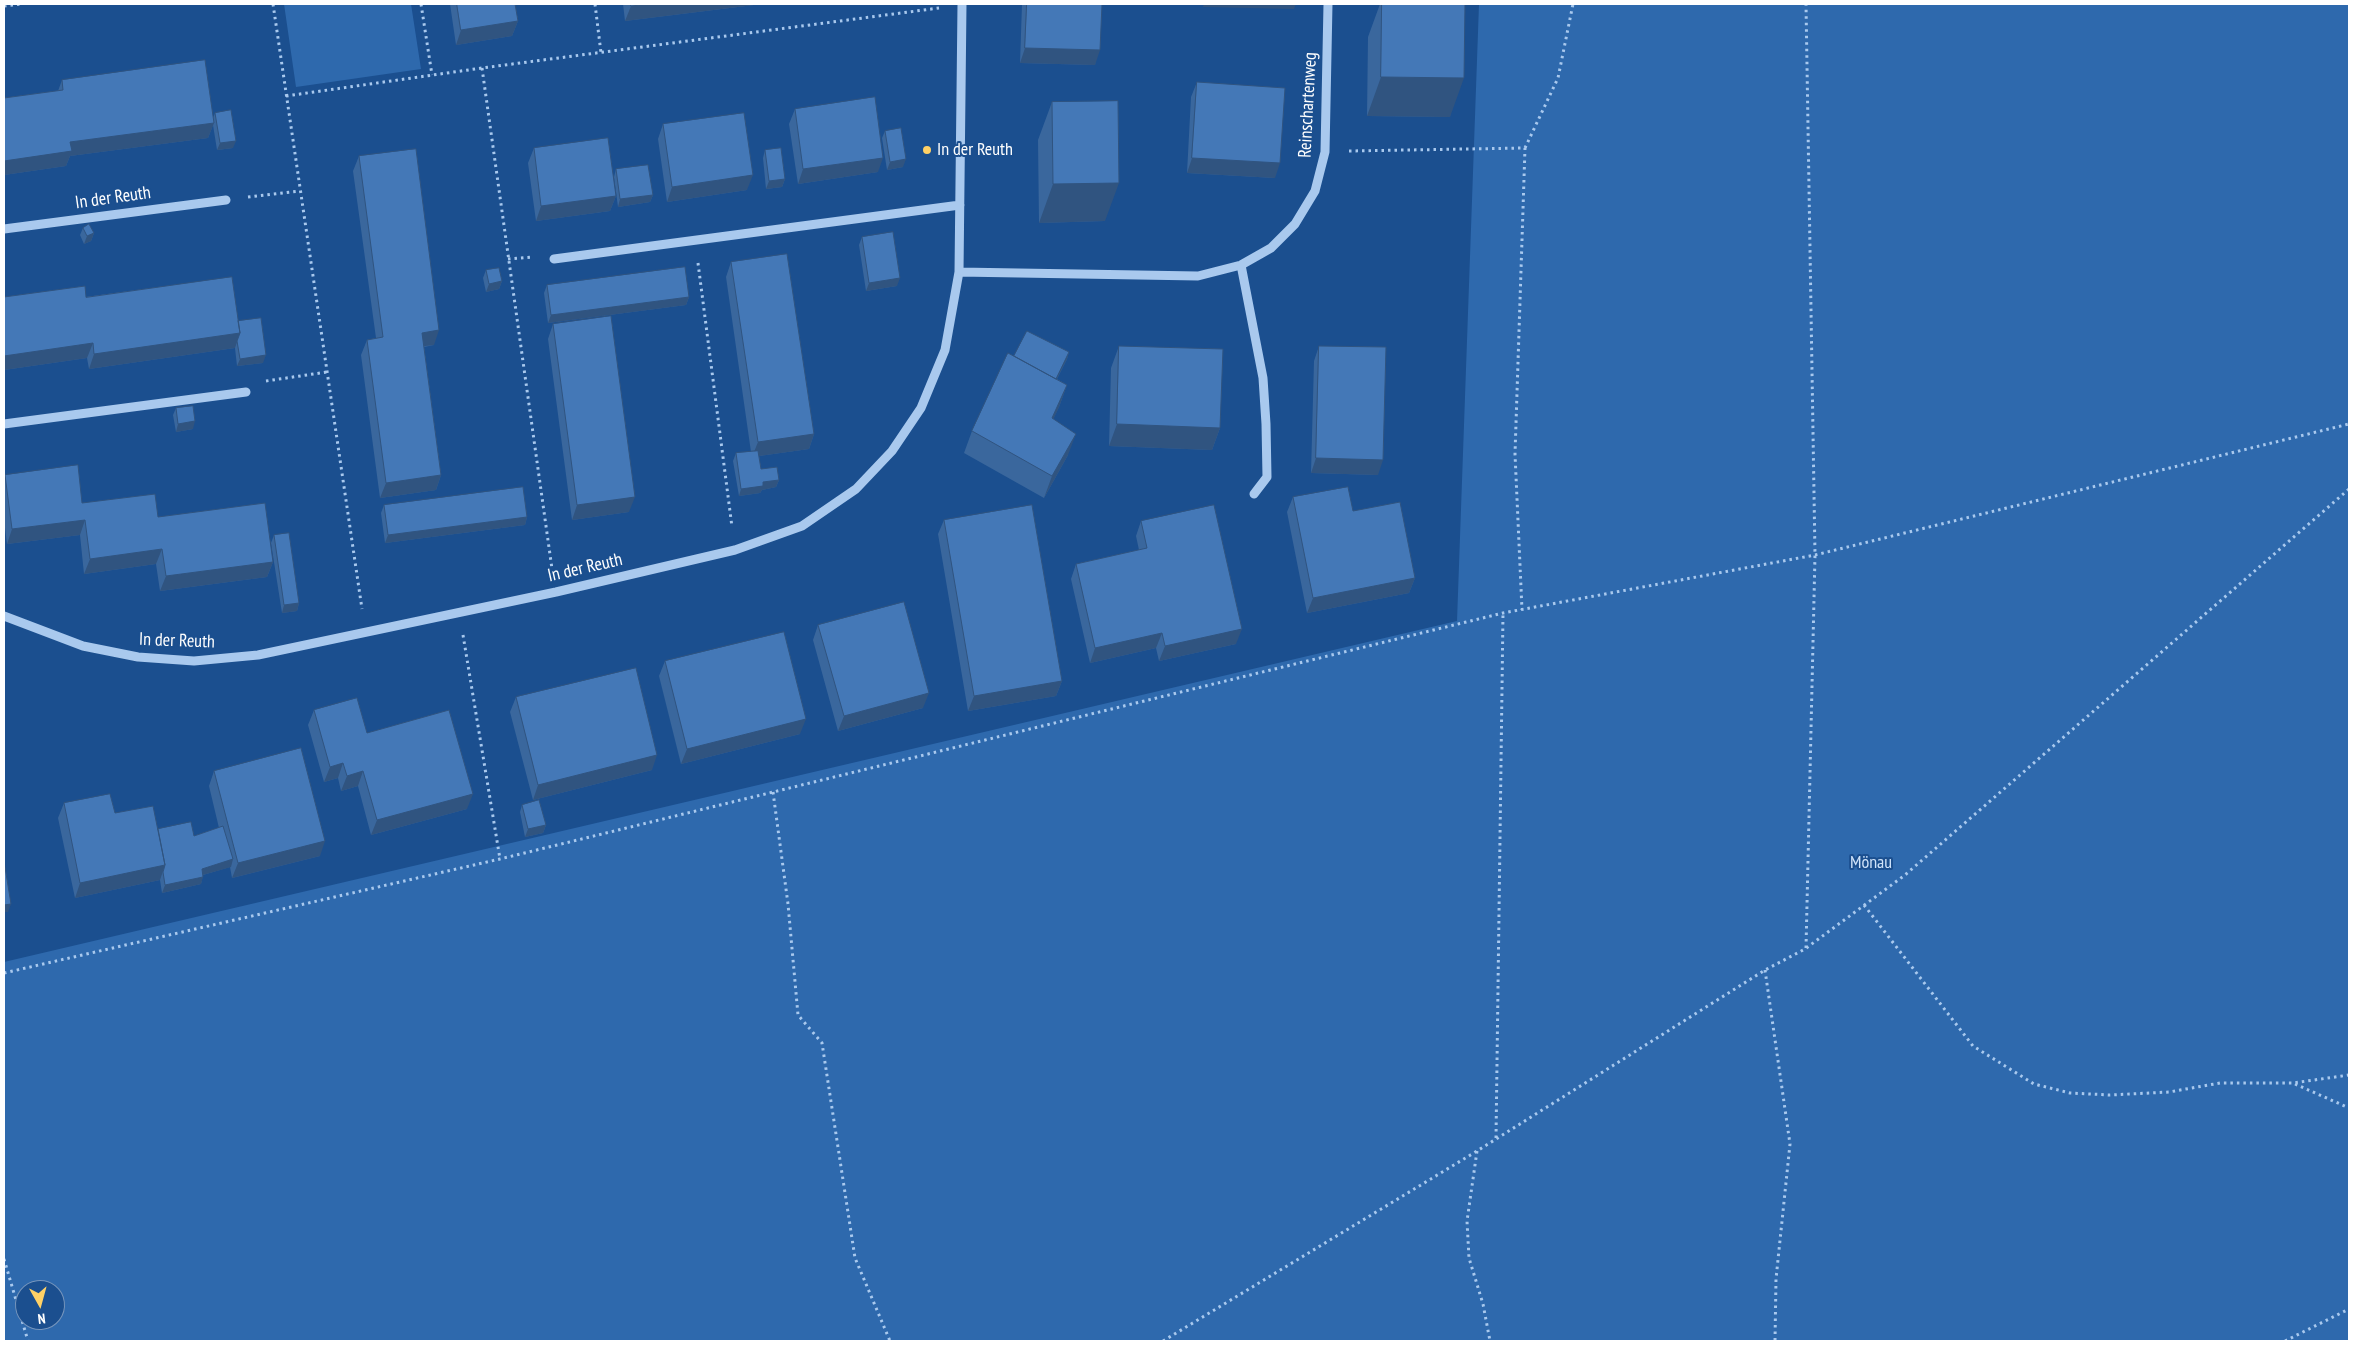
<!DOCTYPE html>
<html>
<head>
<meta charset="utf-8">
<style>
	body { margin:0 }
	#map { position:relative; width:2353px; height:1345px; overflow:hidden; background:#1b4f8f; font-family:"PT Sans Narrow",sans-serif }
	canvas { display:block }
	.frame { position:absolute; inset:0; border:5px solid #fff; pointer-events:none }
	.north { position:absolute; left:15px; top:1280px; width:50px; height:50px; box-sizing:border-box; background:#1b4f8f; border:1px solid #7695bc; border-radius:50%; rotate:173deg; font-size:14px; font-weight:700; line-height:20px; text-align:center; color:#fff }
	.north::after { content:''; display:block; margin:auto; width:18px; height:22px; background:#ffd166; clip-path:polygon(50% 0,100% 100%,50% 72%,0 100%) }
</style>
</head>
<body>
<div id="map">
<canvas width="2353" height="1345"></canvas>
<div class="frame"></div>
<div class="north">N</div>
</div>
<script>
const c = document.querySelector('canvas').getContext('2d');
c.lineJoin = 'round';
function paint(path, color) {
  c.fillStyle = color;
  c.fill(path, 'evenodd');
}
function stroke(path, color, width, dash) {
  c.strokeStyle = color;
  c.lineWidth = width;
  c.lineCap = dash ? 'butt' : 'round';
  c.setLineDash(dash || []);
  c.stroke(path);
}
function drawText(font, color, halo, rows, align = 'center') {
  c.font = font + ' "PT Sans Narrow",sans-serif';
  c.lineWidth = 4;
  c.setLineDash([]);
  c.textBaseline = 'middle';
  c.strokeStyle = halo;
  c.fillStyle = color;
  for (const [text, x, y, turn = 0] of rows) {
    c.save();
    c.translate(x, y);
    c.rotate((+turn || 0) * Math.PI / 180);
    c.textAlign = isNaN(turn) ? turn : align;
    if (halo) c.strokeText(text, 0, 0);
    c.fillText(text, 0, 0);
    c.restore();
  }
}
paint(new Path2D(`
	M284,4h127l10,65 -125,18z
	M1479,4h870v1337h-2345v-379l1453,-341zM25,1290h30v30h-30z`), '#2e69ad');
stroke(new Path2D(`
	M273,4l89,605
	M421,4l11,71
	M595,4l6,49
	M4,6l18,-2
	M482,68l70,501
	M286,96l196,-28 457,-60
	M1525,148l33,-70 15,-74
	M1349,151l176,-3 -10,306 7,156
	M248,197l51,-6
	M508,259l24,-2
	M698,263l34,264
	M266,381l61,-9
	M463,635l37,224
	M773,792l15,112 10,111 24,28 33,215 35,83
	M1864,905l109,141 61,38 36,9 40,2 59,-3 51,-9h73l56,-8
	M1806,948l9,-393 -9,-551
	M1765,970l25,174 -14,135 -1,62
	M4,973l496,-114 1003,-246 312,-58 534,-131
	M2295,1084l54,24
	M1496,1138l7,-525
	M1477,1151l-10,70 2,37 14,46 7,37
	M4,1259l24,82
	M1163,1341l314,-190 288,-181 40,-21 100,-74 444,-386
	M2285,1341l64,-32`), '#a9c9ee', 3, [2.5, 4]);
stroke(new Path2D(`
	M4,229l222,-29
	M554,259l406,-54
	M1241,265l22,113 3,46 1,53 -13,17
	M959,272l239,4 43,-11 30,-17 24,-24 20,-33 10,-39 3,-148
	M4,424l242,-32
	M4,616l79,30 55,11 56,4 64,-6 298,-63 179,-42 67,-24 54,-37 36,-38 29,-43 24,-58 14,-78 3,-268`), '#a9c9ee', 9);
paint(new Path2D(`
	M450,4h65l3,17 -6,15 -56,9z
	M623,4h139l-137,17z
	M1022,4h80l-7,61 -75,-2z
	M1380,4h85l-15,113 -83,-1 1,-79z
	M62,80l151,38 2,-5 18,35 -16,2 -4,-25 -5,13 -138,18 -4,10 -62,9v-77l54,-7z
	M1197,82l78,96 -88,-5 4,-76z
	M1052,102l53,119 -66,2 -1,-83z
	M795,109l83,63 -80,12 -9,-60z
	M663,124l84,66 -80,12 -9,-63z
	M885,131l18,36 -16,3 -5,-32z
	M534,148l82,48 -6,15 -74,10 -8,-58z
	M765,150l20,29 -3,8 -16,2 -3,-31z
	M359,156l75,189 -10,2 17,128 -5,15 -56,8 -19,-143 6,-15 9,-2 -23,-167z
	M616,169l37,26 -3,7 -32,5 -4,-30z
	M83,228l11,5 -3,8 -7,3 -4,-9z
	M862,237l35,49 -31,5 -7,-46z
	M731,262l83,172 -5,15 -50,7 2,13 18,11 -3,7 -14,3 -2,3 -21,3 -6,-35 3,-8 15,-1 -25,-175z
	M486,270l16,11 -3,8 -13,3 -3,-14z
	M547,285l142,12 -3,8 -138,18 -4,-30z
	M4,297h82l152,24 25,42 -26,3 -2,-18 -146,21 -2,-11 -83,12z
	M553,324l76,188 -57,8 -24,-181z
	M1119,346l101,82 -8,22 -103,-4 2,-78z
	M1319,346l59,129 -67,-2 3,-112z
	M1069,352l-2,7 -10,20 10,6 -8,22 -6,12 15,36 -24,43 -80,-45 8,-22 42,-75z
	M176,408l17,21 -17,3 -3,-17z
	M5,475l77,28 76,14 115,45 -6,15 -107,14 -4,-27 -72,10 -4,-39 -73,9 -3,-24v-41z
	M1293,497l60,14 62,67 -6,15 -102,20 -20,-101z
	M384,505l143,12 -2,8 -140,18 -4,-30z
	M944,520l118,161 -6,15 -88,15 -30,-177z
	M1141,521l95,123 -77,17 -3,-13 -66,15 -19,-84 5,-15 63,-14 -3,-14z
	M274,535l25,68 -2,8 -15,2 -11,-70z
	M818,625l105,83 -85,23 -25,-91z
	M665,661l135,73 -119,30 -22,-88z
	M516,697l136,73 -119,30 -23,-88z
	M314,710l53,23 100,76 -96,26 -13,-49 -17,5 -3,-13 -14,4 -16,-57z
	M214,771l106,85 -88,22 -2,-11 -27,8 -2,9 -39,9 -2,-13 -85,18 -17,-80 6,-15 51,10 43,16 36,7 25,-8 -10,-42z
	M522,805l24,20 -3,8 -18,4 -5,-25z`), '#3a679d');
paint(new Path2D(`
	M651,4h111l-137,17 6,-15z
	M1204,4h92l-2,5 -91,-2z
	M518,21l-6,15 -56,9 5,-15z
	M1025,48l75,2 -5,15 -75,-2z
	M1381,77l83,1 -14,39 -83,-1z
	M214,123l-6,15 -138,18 -4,10 -62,9v-14l66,-19z
	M236,141l-3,7 -16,2 3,-7z
	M883,158l-5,14 -80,12 5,-15z
	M1192,158l88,5 -5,15 -88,-5z
	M906,159l-3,8 -16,3 3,-8z
	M753,175l-6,15 -80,12 5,-15z
	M785,179l-3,8 -16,2 3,-8z
	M1119,183l-14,38 -66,2 14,-39z
	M653,195l-3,7 -32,5 2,-8z
	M616,196l-6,15 -74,10 5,-15z
	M94,233l-3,8 -7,3 3,-8z
	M900,278l-3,8 -31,5 3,-8z
	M502,281l-3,8 -13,3 3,-8z
	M689,297l-3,8 -138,18 3,-8z
	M439,330l-5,15 -17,2 5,-14z
	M240,333l-5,15 -146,21 5,-15z
	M93,343l-6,15 -83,12v-14z
	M1069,352l-2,7 -15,29 3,-8z
	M266,355l-3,8 -26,3 3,-7z
	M1067,385l-8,22 -15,33 8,-22z
	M195,421l-2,8 -17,3 2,-8z
	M1117,424l103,4 -8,22 -103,-4z
	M814,434l-5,15 -57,8 6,-15z
	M1076,434l-8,21 -24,43 8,-22z
	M1316,458l67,2 -5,15 -67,-2z
	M441,475l-5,15 -56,8 6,-15z
	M779,480l-3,7 -14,3 -2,3 -21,3 2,-7 22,-7z
	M635,497l-6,15 -57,8 5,-15z
	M527,517l-2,8 -140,18 3,-8z
	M85,520l-5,15 -73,9 5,-15z
	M162,549l-6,15 -72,10 6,-15z
	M273,562l-6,15 -107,14 6,-15z
	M1415,578l-6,15 -102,20 6,-15z
	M299,603l-2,8 -15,2 2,-8z
	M1242,629l-6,15 -77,17 6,-15z
	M1162,633l-6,15 -66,15 5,-15z
	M1062,681l-6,15 -88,15 6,-15z
	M929,693l-6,15 -85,23 6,-15z
	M806,719l-6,15 -119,30 6,-15z
	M657,755l-5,15 -119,30 5,-15z
	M343,763l-5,15 -14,4 6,-15z
	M363,771l-5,15 -17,5 6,-15z
	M473,794l-6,15 -96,26 6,-15z
	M546,825l-3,8 -18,4 3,-8z
	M325,841l-5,15 -88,22 6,-15z
	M233,859l-2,8 -32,9 3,-7z
	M165,865l-5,15 -85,18 5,-15z
	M203,877l-2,7 -39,9 3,-8z
	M11,904l-3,8h-4v-7z`), '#305480');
const building = new Path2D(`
	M457,4h58l3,17 -57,9z
	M631,4h20l-20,2z
	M1027,4h75l-2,46 -75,-2z
	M1382,4h83l-1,74 -83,-1z
	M205,60l9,63 -144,19 2,9 -68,10v-63l59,-8 -1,-10z
	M1197,82l88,6 -5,75 -88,-5z
	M875,97l8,61 -80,11 -8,-60z
	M1118,101l1,82 -66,1 -1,-82z
	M231,110l5,31 -16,2 -5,-30z
	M744,113l9,62 -81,12 -9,-63z
	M901,128l5,31 -16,3 -5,-31z
	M608,138l8,58 -75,10 -7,-58z
	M781,148l4,31 -16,2 -4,-31z
	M416,149l23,181 -17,3 19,142 -55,8 -19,-143 16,-3 -24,-181z
	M648,165l5,30 -33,4 -4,-30z
	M89,224l5,9 -7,3 -4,-8z
	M893,232l7,46 -31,5 -7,-46z
	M787,254l27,180 -56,8 -27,-180z
	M685,267l4,30 -138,18 -4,-30z
	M499,268l3,13 -13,3 -3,-14z
	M232,277l8,56 -146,21 -1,-11 -89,13v-59l81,-11 1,11z
	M611,316l24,181 -58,8 -24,-181z
	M261,318l5,37 -26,4 -3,-18 3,-8 -2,-12z
	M1027,331l42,21 -13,27 -42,-23z
	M1119,346l104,3 -3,79 -103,-4z
	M1319,346l67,1 -3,113 -67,-2z
	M1008,353l59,32 -15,33 24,16 -24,42 -80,-45z
	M193,406l2,15 -17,3 -2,-16z
	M758,451l3,18 16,-2 2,13 -16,2v4l-22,3 -5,-36z
	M78,465l4,38 73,-9 3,23 107,-14 8,59 -107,14 -4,-27 -72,10 -5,-39 -73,9 -7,-54z
	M523,487l4,30 -139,18 -4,-30z
	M1348,487l5,24 47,-9 15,76 -102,20 -20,-101z
	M1032,505l30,176 -88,15 -30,-176z
	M1214,505l28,124 -77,17 -3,-13 -67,15 -19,-84 71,-16 -6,-27z
	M289,533l10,70 -15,2 -10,-70z
	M904,602l25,91 -85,23 -26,-91z
	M784,632l22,87 -119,30 -22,-88z
	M636,668l21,87 -119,30 -22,-88z
	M357,698l10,35 82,-23 24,84 -96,26 -14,-49 -16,5 -4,-13 -13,4 -16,-57z
	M301,748l24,93 -87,22 -24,-92z
	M110,794l5,19 38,-7 12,59 -85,18 -16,-80z
	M539,800l7,25 -18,4 -6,-24z
	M191,822l3,14 29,-10 10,33 -31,10 1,8 -38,8 -2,-13 2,-7 -7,-36z
	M4,861l7,43 -7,1z`);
paint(building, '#4478b7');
stroke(building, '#305480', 1);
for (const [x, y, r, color] of [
	[927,150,5,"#ffd166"]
]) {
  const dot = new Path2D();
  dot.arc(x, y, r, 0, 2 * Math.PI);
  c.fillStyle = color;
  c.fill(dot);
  stroke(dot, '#1b4f8f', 2);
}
drawText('18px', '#fff', '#1b4f8f', [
	["Reinschartenweg",1308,105,-87],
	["In der Reuth",113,198,-8],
	["In der Reuth",585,568,-13],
	["In der Reuth",177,641,2]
]);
drawText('18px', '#fff', '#1b4f8f', [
	["In der Reuth",937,150]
], 'left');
drawText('18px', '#cfe3fa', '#1b4f8f', [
	["Mönau",1871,863]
]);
</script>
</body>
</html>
